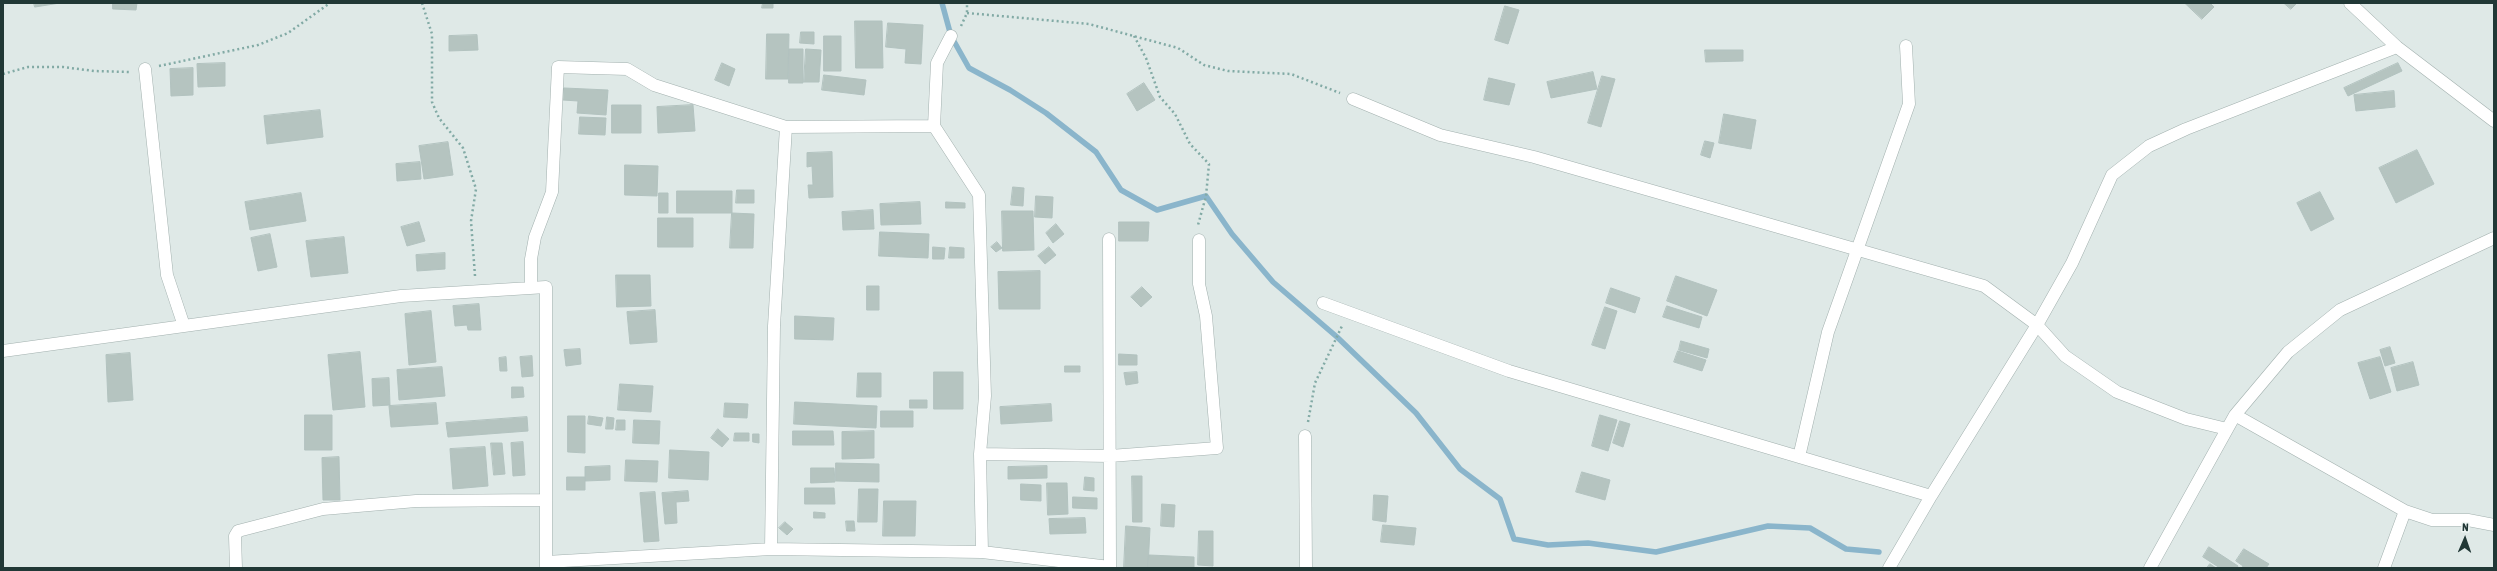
<!DOCTYPE html>
<html>
<head>
<meta charset="utf-8">
<style>
	body { margin:0 }
	#map { position:relative; width:2497px; height:571px; overflow:hidden; background:#dfe9e7; font-family:"Asap Condensed",sans-serif }
	canvas { display:block }
	.frame { position:absolute; inset:0; border:4px solid #213836; pointer-events:none }
	.north { position:absolute; left:2445px; top:519px; width:40px; height:40px; -webkit-text-stroke:3px #eff6f4; paint-order:stroke; rotate:2deg; font-size:11px; font-weight:700; line-height:16px; text-align:center; color:#213836 }
	.north::after { content:''; display:block; margin:auto; width:14px; height:18px; background:#213836; clip-path:polygon(50% 0,100% 100%,50% 72%,0 100%) }
</style>
</head>
<body>
<div id="map">
<canvas width="2497" height="571"></canvas>
<div class="frame"></div>
<div class="north">N</div>
</div>
<script>
const c = document.querySelector('canvas').getContext('2d');
c.lineJoin = 'round';
function stroke(path, color, width, dash) {
  c.strokeStyle = color;
  c.lineWidth = width;
  c.lineCap = dash ? 'butt' : 'round';
  c.setLineDash(dash || []);
  c.stroke(path);
}
function paint(path, color) {
  c.fillStyle = color;
  c.fill(path, 'evenodd');
}
stroke(new Path2D(`
	M942,3l9,33 18,32 41,22 36,23 50,39 25,38 36,20 49,-14 26,38 41,48 64,55 79,76 44,56 40,30 14,40 34,6 40,-2 68,9 112,-26 42,2 36,21 33,3`), '#8ab5cb', 5.5);
const building = new Path2D(`
	M34,3h26l-25,4z
	M113,3h24l-1,7 -23,-1z
	M763,3h10v5h-11z
	M2185,3h25l4,4 -12,12z
	M2284,3h13l-6,6z
	M1505,6l14,4 -11,34 -13,-4z
	M855,21h27l1,47h-27z
	M888,23l35,2 -2,39 -16,-1 1,-14 -20,-2z
	M801,32h13v12l-14,-1z
	M767,34h22l-1,45h-22z
	M477,35l1,15 -29,1v-15z
	M824,36h17v35h-17z
	M789,49h14v34h-14z
	M806,49l15,1 -2,32h-15z
	M1705,50h38v11l-37,1z
	M225,63v23l-27,1 -1,-23z
	M722,63l13,6 -6,17 -14,-6z
	M2398,63l4,8 -54,25 -4,-8z
	M193,68v27l-22,1 -1,-27z
	M1593,72l4,17 -46,9 -4,-16z
	M824,75l42,5 -2,15 -42,-5z
	M1602,76l13,3 -14,48 -13,-4z
	M1489,78l26,6 -6,21 -25,-5z
	M1144,83l11,17 -18,11 -10,-17z
	M564,88l44,2 -2,25 -29,-2 1,-12 -15,-1z
	M2394,91l1,16 -39,4 -2,-16z
	M612,105h29v28h-29z
	M693,105l2,26 -37,2 -1,-26z
	M320,110l3,27 -56,7 -3,-28z
	M1724,114l32,6 -5,29 -32,-6z
	M580,117l26,1 -1,17 -26,-1z
	M1705,141l9,2 -4,15 -9,-3z
	M448,142l5,33 -29,4 -5,-33z
	M2417,150l17,34 -38,19 -17,-35z
	M832,152l1,45 -24,1 -1,-13h5l-1,-19 -5,1v-14z
	M420,162l1,17 -24,2 -1,-17z
	M625,165l33,1 -1,30 -32,-1z
	M1013,187l11,1 -1,18 -12,-1z
	M737,190h17v13h-18z
	M677,191h55v22h-55z
	M2320,192l14,27 -23,12 -14,-28z
	M301,193l5,28 -56,9 -5,-28z
	M659,193h9v20h-9z
	M1036,196l17,1 -1,21 -17,-1z
	M920,202l1,22 -40,1 -1,-21z
	M946,202l19,1v5h-19z
	M873,210l1,19 -31,1 -1,-18z
	M1002,211h31l1,39 -31,1z
	M732,213l22,1 -1,34h-23z
	M658,218h35v29h-35z
	M419,222l6,19 -18,5 -6,-19z
	M1119,222h30l-1,19h-29z
	M1056,224l8,10 -11,9 -7,-10z
	M880,232l49,2 -1,24 -49,-2z
	M270,234l7,33 -19,4 -7,-33z
	M344,237l4,36 -37,4 -5,-36z
	M997,242l5,6 -6,4 -5,-5z
	M933,247l12,1 -1,11h-11z
	M950,247l14,1v10h-15z
	M1049,247l7,8 -11,9 -7,-8z
	M445,253v16l-28,2 -1,-16z
	M1040,271v38h-41l-1,-37z
	M616,275h34l1,31 -34,1z
	M1676,276l41,14 -10,26 -40,-15z
	M867,286h12v24h-12z
	M1142,287l10,10 -11,10 -10,-10z
	M1611,288l29,10 -5,15 -29,-10z
	M479,304l2,26h-13l-1,-5 -12,1 -2,-20z
	M1667,306l35,11 -3,11 -36,-11z
	M1605,307l12,4 -12,38 -13,-4z
	M655,310l2,32 -27,2 -3,-32z
	M431,311l5,51 -27,3 -4,-51z
	M795,316l39,2 -1,22 -38,-1z
	M1681,341l28,8 -2,9 -28,-8z
	M2390,347l5,16 -10,3 -5,-16z
	M580,349l1,15 -15,2 -2,-16z
	M1678,351l28,9 -4,11 -28,-9z
	M360,352l5,55 -32,3 -5,-55z
	M130,353l3,47 -25,2 -2,-47z
	M1119,354l18,1v10h-18z
	M532,356l1,20 -11,1 -2,-20z
	M506,357l1,14h-7l-1,-13z
	M2380,357l11,35 -21,7 -12,-36z
	M2413,362l6,23 -22,6 -6,-23z
	M1065,366h15v6h-15z
	M442,367l3,29 -46,4 -2,-30z
	M934,372h29v37h-29z
	M1137,372l1,11 -12,2 -2,-12z
	M858,373h23v24h-24z
	M389,378l1,27 -17,1 -1,-27z
	M620,384l33,2 -2,26 -33,-2z
	M512,387h11l1,10 -12,1z
	M910,400h17v8h-17z
	M795,402l82,4 -1,22 -82,-4z
	M436,403l2,21 -47,3 -2,-21z
	M725,403l23,1 -1,14 -23,-1z
	M1051,404l1,17 -51,3 -1,-17z
	M881,411h32v16h-32z
	M305,415h27v35h-27z
	M1600,415l17,5 -9,31 -16,-5z
	M568,416h17v37l-17,-1z
	M589,416l14,2 -2,8 -13,-2z
	M527,417l1,14 -80,6 -2,-14z
	M607,417l7,1 -1,11h-7z
	M617,420h8v10h-9z
	M634,420l26,1 -1,23 -26,-1z
	M1620,421l10,3 -7,23 -10,-4z
	M718,429l11,10 -7,8 -11,-9z
	M793,431h40l1,14h-41z
	M874,431v27l-32,1v-27z
	M735,433h14v8h-15z
	M753,434h6v9l-6,-1z
	M523,442l2,33 -12,1 -2,-33z
	M491,443h11l3,31 -11,1z
	M485,447l3,39 -35,3 -3,-40z
	M670,450l39,2 -1,28 -39,-2z
	M339,457l1,43h-17l-1,-42z
	M626,460l32,1 -1,21 -32,-1z
	M836,463l43,1v18l-43,-1z
	M610,466v14l-25,1v-14z
	M1047,466v12l-39,1v-12z
	M811,468h23l1,14 -24,1z
	M1582,472l28,8 -5,20 -29,-8z
	M1132,476h10v46h-9z
	M567,477h18v13h-18z
	M1085,477l9,1v13l-10,-1z
	M1047,483h20l1,31 -20,1z
	M1021,484l20,1v16l-20,-1z
	M805,488h29l1,16h-30z
	M859,489h19l-1,33h-19z
	M688,491l1,10 -13,1 1,21 -12,1 -3,-31z
	M655,492l4,49 -15,1 -4,-49z
	M1374,495l14,1 -2,26 -13,-2z
	M1073,497l24,1v11l-24,-1z
	M884,501h32l-1,35h-32z
	M1162,504l13,1 -1,22 -13,-1z
	M814,512l11,1v5h-11z
	M1085,518l1,15 -36,1 -1,-15z
	M846,521h8l1,10h-8z
	M785,522l8,7 -6,6 -8,-7z
	M1383,525l33,3 -2,17 -33,-3z
	M1126,526l24,2 -2,40h-24z
	M1199,531h14v35l-15,-1z
	M2209,547l29,19 -1,2h-17l-17,-11z
	M2244,549l25,15 -3,4h-24l1,-2 -7,-5z
	M1149,555l45,2v11h-46z
	M2210,564l6,4h-9z`);
paint(building, '#b5c4c0');
stroke(building, '#b2c2bf', 1);
const minor = new Path2D(`
	M2350,3l47,44 97,74
	M951,36l-14,27 -3,63 45,69 6,201 -5,58 2,98
	M145,69l22,206 17,51
	M1353,99l87,36 94,22 450,129 53,39 28,31 52,36 69,27 41,10
	M1109,239l1,329
	M531,288v-29l4,-22 17,-45 6,-125 69,2 27,16 132,42 148,-1
	M1323,303l186,68 422,125 106,-171 35,-62 40,-88 37,-29 37,-17 211,-82
	M3,351l398,-55 145,-9v281
	M2235,415l170,96 27,9h36l26,5
	M1305,436l1,132
	M980,454l130,2 107,-8 -11,-132 -7,-32v-44
	M1799,457l29,-125 81,-228 -3,-58
	M771,549l3,-223 12,-199
	M546,562l225,-13 211,3 128,15
	M236,568l-1,-32 3,-5 85,-22 93,-8 130,-1
	M1889,568l42,-72
	M2150,568l85,-153 53,-63 52,-42 154,-72
	M2384,568l21,-57`);
stroke(minor, '#a2b0ae', 13);
stroke(new Path2D(`
	M422,3l10,31v68l7,16 24,30 13,41 -5,32 4,55
	M967,13l122,11 89,24 26,17 24,6 63,3 49,19
	M961,26l6,-13v-10
	M1134,36l12,22 14,39 15,17 15,30 19,20 -3,32 -8,29
	M159,66l99,-21 30,-12 42,-30
	M3,74l25,-7h35l31,4 36,1
	M1308,422l7,-39 27,-57`), '#82aaa5', 2.5, [2, 3]);
stroke(minor, '#fff', 12);
</script>
</body>
</html>
